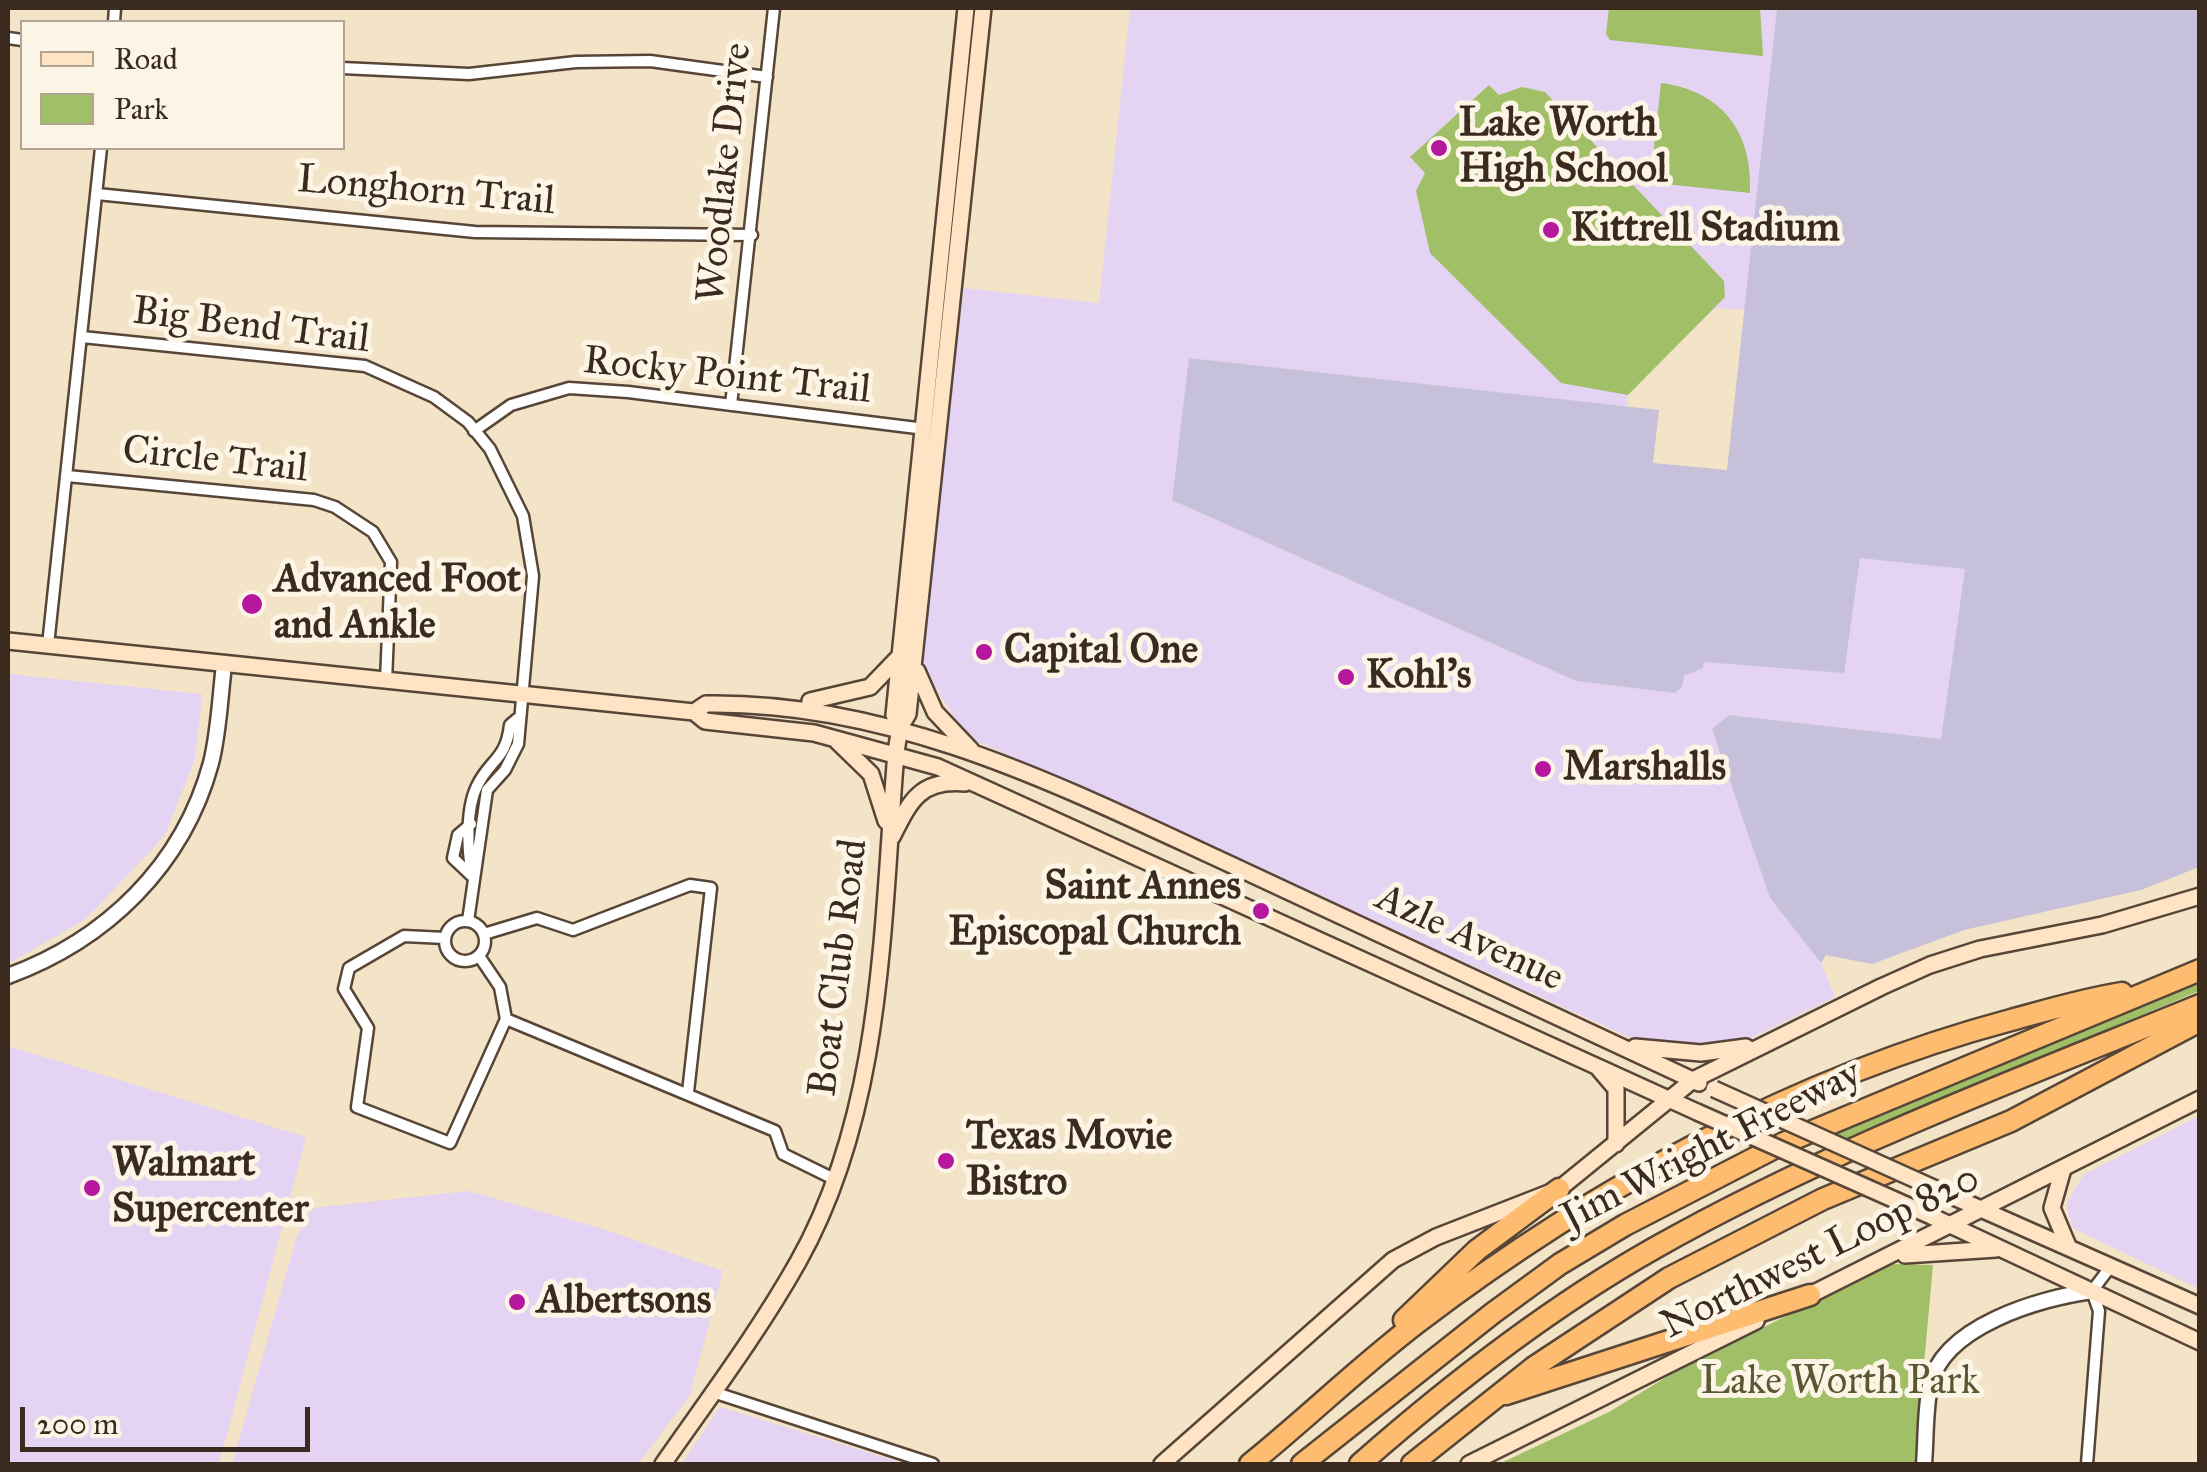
<!DOCTYPE html>
<html>
<head>
<meta charset="utf-8">
<style>
	body { margin:0 }
	#map { position:relative; width:2207px; height:1472px; overflow:hidden; background:#f3e3c7; font-family:"IM FELL Great Primer",serif }
	canvas { display:block }
	.frame { position:absolute; inset:0; border:10px solid #3b2a1e; pointer-events:none }
	.legend { position:absolute; left:20px; top:20px; width:325px; height:130px; box-sizing:border-box; background:#fcf5e5; border:2px solid #afa495; margin:0; padding:12px 18px; list-style:none; font-size:30px; color:#3b2a1e }
	.legend li { display:flex; align-items:center; gap:20px; height:50px }
	.legend b { width:50px; border:2px solid #afa495 }
	.scale { position:absolute; left:20px; top:1407px; width:290px; height:45px; box-sizing:border-box; border:5px solid #3b2a1e; border-top:0; padding-left:12px; font-size:30px; line-height:35px; white-space:nowrap; color:#3b2a1e; -webkit-text-stroke:8px #fcf5e5; paint-order:stroke }
</style>
</head>
<body>
<div id="map">
<canvas width="2207" height="1472"></canvas>
<div class="frame"></div>
<ul class="legend">
<li><b style="height:12px;background:#fee4c5"></b>Road</li>
<li><b style="height:28px;background:#a0bf66"></b>Park</li>
</ul>
<div class="scale">200 m</div>
</div>
<script>
const c = document.querySelector('canvas').getContext('2d');
c.lineJoin = 'round';
function paint(path, color) {
  c.fillStyle = color;
  c.fill(path, 'evenodd');
}
function stroke(path, color, width, dash) {
  c.strokeStyle = color;
  c.lineWidth = width;
  c.lineCap = dash ? 'butt' : 'round';
  c.setLineDash(dash || []);
  c.stroke(path);
}
function drawText(font, color, halo, rows, align = 'center') {
  c.font = font + ' "IM FELL Great Primer",serif';
  c.lineWidth = 10;
  c.setLineDash([]);
  c.textBaseline = 'middle';
  c.strokeStyle = halo;
  c.fillStyle = color;
  for (const [text, x, y, turn = 0] of rows) {
    c.save();
    c.translate(x, y);
    c.rotate((+turn || 0) * Math.PI / 180);
    c.textAlign = isNaN(turn) ? turn : align;
    if (halo) c.strokeText(text, 0, 0);
    c.fillText(text, 0, 0);
    c.restore();
  }
}
paint(new Path2D(`
	M1130,8h647l-31,302 -31,-2 -87,86v13l-438,-49 -18,142 404,181 99,12 9,-17 18,-8 2,-6 156,-105 106,12 -25,170 -212,-24 -17,14 58,169 51,65 14,34 -92,45 -50,4 -64,-9 -652,-296 -16,-14 -30,-46 -10,-27 43,-366 135,15z
	M8,674l194,20 -7,65 -30,76 -78,83 -79,46z
	M8,1046l298,91 -87,327h-211z
	M2199,1116v173l-126,-61 -7,-23 17,-30z
	M468,1191l132,37 123,43 -33,124 -52,69h-406l65,-228 15,-28z
	M720,1407l186,57h-224z`), '#e4d3f2');
paint(new Path2D(`
	M1777,8h422v859l-58,23 -177,40 -92,34 -46,-9 -5,8 -51,-65 -58,-169 17,-14 212,24 24,-170 -105,-11 -16,115 -140,-11 -1,6 -19,8 -2,11 -7,6 -99,-12 -404,-181 17,-142 470,52 -6,53 74,7z`), '#c6c0da');
paint(new Path2D(`
	M1609,8h151l3,48 -153,-16 -4,-6z
	M1661,83c61,8 92,49 89,110l-94,-10 -5,-7z
	M1489,85l10,10 23,-8 23,5 179,189 1,16 -97,98 -67,-12 -131,-130 -14,-62 9,-18 -15,-16z
	M2199,982v9l-354,149 -12,-5z
	M1890,1264l43,1 -18,199h-416l110,-52 69,-42z`), '#a0bf66');
const minor = new Path2D(`
	M114,22l1,-14
	M8,38l14,2
	M342,68l127,6 107,-12 74,-1 117,16
	M97,194l378,38 277,3
	M82,337l283,29 69,31 34,25 22,27 33,67 10,60 -15,168 -13,26 -18,20 -19,131
	M731,405l43,-397
	M474,431l37,-26 58,-17 59,4 297,37
	M67,476l247,24 21,7 38,25 18,30 -5,119
	M48,645l53,-497
	M471,824l-13,11 -5,23 19,18
	M472,873c-5,-23 -6,-65 5,-87 13,-27 29,-26 33,-61l7,-6
	M445 941a20 20 0 1 1 40 0a20 20 0 1 1-40 0Z
	M484,934l53,-16 36,12 117,-45 21,3 -23,204
	M445,938l-41,-2 -55,32 -5,21 24,39 -11,79 93,36 56,-124
	M479,956l21,31 6,32 269,112 8,23 51,25
	M713,1392l220,72
	M2087,1464l12,-153 -7,-20 19,-25`);
const tertiary = new Path2D(`
	M8,976c98,-36 175,-110 203,-213 8,-31 9,-66 13,-98
	M1924,1464c2,-25 1,-53 6,-78 12,-60 111,-88 162,-95`);
const secondary = new Path2D(`
	M8,641l686,71 11,9 109,12 124,34 759,345
	M917,671l18,41 36,38
	M810,701l60,-14 27,-28
	M694,712l12,-8c192,-3 362,86 532,164 154,71 307,144 461,215
	M900,727l-6,-12 72,-707
	M837,741l34,33 15,47
	M892,837c18,-36 28,-58 73,-54
	M1635,1047l66,6 45,-6
	M1599,1069l17,20v55
	M2063,1169l-11,39 16,38
	M1956,1198l244,108
	M1931,1216l269,126
	M1905,1255l91,-6
	M1804,1298l396,-199
	M663,1464c46,-66 95,-131 135,-202 86,-153 84,-339 98,-510l4,-25 8,-13 75,-706
	M1162,1464l231,-204 43,-23 123,-48 134,-109 188,-93 49,-22 50,-16 122,-24 98,-29
	M1469,1464l287,-143`);
const motorway = new Path2D(`
	M1404,1320l73,-70 82,-61
	M1506,1394l304,-99
	M1250,1464c57,-46 109,-97 168,-142 176,-134 379,-245 593,-302 37,-10 73,-21 111,-27
	M1302,1464l191,-151 67,-49 65,-39 159,-82 416,-173
	M1360,1464c91,-80 187,-155 293,-215 173,-98 363,-169 547,-244
	M1412,1464l122,-97 135,-89 154,-79 188,-78 189,-100`);
stroke(minor, '#574637', 15);
stroke(tertiary, '#574637', 19);
stroke(secondary, '#574637', 20);
stroke(motorway, '#574637', 25);
stroke(minor, '#fff', 10);
stroke(tertiary, '#fff', 14);
stroke(secondary, '#fee4c5', 15);
stroke(motorway, '#fdbc6f', 20);
const secondaryBridge = new Path2D(`
	M1714,1089l242,109
	M1697,1112l234,104`);
stroke(secondaryBridge, '#574637', 20, []);
stroke(secondaryBridge, '#fee4c5', 15);
for (const [x, y, r, color] of [
	[1439,148,10,"#b5179e"],
	[1551,230,10,"#b5179e"],
	[252,604,12,"#b5179e"],
	[984,652,10,"#b5179e"],
	[1346,677,10,"#b5179e"],
	[1543,769,10,"#b5179e"],
	[1261,911,10,"#b5179e"],
	[946,1161,10,"#b5179e"],
	[92,1188,10,"#b5179e"],
	[517,1302,10,"#b5179e"]
]) {
  const dot = new Path2D();
  dot.arc(x, y, r, 0, 2 * Math.PI);
  c.fillStyle = color;
  c.fill(dot);
  stroke(dot, '#fcf5e5', 4);
}
drawText('bold 40px', '#3b2a1e', '#fcf5e5', [
	["Lake Worth",1459,125],
	["High School",1459,171],
	["Kittrell Stadium",1571,230],
	["Advanced Foot",274,581],
	["and Ankle",274,627],
	["Capital One",1004,652],
	["Kohl's",1366,677],
	["Marshalls",1563,769],
	["Saint Annes",1241,888,"right"],
	["Episcopal Church",1241,934,"right"],
	["Texas Movie",966,1138],
	["Bistro",966,1184],
	["Walmart",112,1165],
	["Supercenter",112,1211],
	["Albertsons",537,1302]
], 'left');
drawText('40px', '#3b2a1e', '#fcf5e5', [
	["Woodlake Drive",726,173,-84],
	["Longhorn Trail",426,192,5],
	["Big Bend Trail",251,327,7],
	["Rocky Point Trail",727,377,6],
	["Circle Trail",215,461,6],
	["Azle Avenue",1469,939,25],
	["Boat Club Road",840,968,-83],
	["Jim Wright Freeway",1712,1147,-27],
	["Northwest Loop 820",1821,1253,-26]
]);
drawText('40px', '#595734', '#fcf5e5', [
	["Lake Worth Park",1840,1383]
]);
</script>
</body>
</html>
